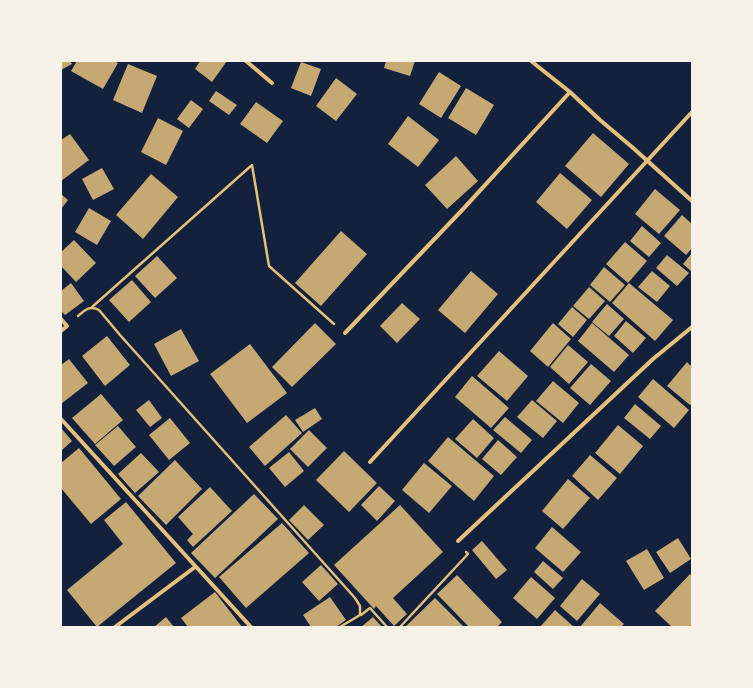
<!DOCTYPE html>
<html>
<head>
<meta charset="utf-8">
<style>
	body { margin:0 }
	#map { position:relative; width:753px; height:688px; overflow:hidden; background:#14213d; font-family:"Noto Sans",sans-serif }
	canvas { display:block }
	.frame { position:absolute; inset:0; border:62px solid #f6f1e7; pointer-events:none }
</style>
</head>
<body>
<div id="map">
<canvas width="753" height="688"></canvas>
<div class="frame"></div>
</div>
<script>
const c = document.querySelector('canvas').getContext('2d');
c.lineJoin = 'round';
function paint(path, color) {
  c.fillStyle = color;
  c.fill(path, 'evenodd');
}
function stroke(path, color, width, dash) {
  c.strokeStyle = color;
  c.lineWidth = width;
  c.lineCap = dash ? 'butt' : 'round';
  c.setLineDash(dash || []);
  c.stroke(path);
}
paint(new Path2D(`
	M61,61h9l2,3 -11,6z
	M77,61h37l4,2 -15,26 -32,-18z
	M200,61h27l-15,21 -17,-13z
	M386,61h29l-5,15 -26,-8z
	M301,62l20,7 -10,27 -20,-8z
	M128,64l29,12 -15,37 -29,-13z
	M439,72l22,14 -20,32 -22,-14z
	M336,78l21,16 -21,27 -20,-15z
	M466,88l28,17 -18,30 -28,-17z
	M216,91l21,14 -8,10 -20,-14z
	M191,100l12,9 -14,19 -12,-9z
	M256,102l27,19 -16,22 -27,-19z
	M408,116l31,24 -21,27 -30,-23z
	M158,118l25,13 -17,34 -25,-13z
	M593,133l36,31 -28,33 -36,-31z
	M70,134l19,26 -28,21v-41z
	M456,156l22,25 -31,28 -22,-24z
	M102,168l12,21 -21,11 -11,-21z
	M560,173l32,27 -25,29 -31,-27z
	M151,174l27,23 -35,42 -27,-24z
	M655,189l25,21 -21,24 -24,-20z
	M61,194l7,6 -7,9z
	M89,208l22,13 -14,24 -22,-13z
	M682,215l10,9v24l-6,7 -22,-19z
	M642,226l19,17 -12,14 -19,-16z
	M341,231l26,23 -46,52 -26,-23z
	M74,240l22,23 -20,19 -15,-16v-14z
	M625,242l22,19 -19,22 -22,-19z
	M692,253v19l-9,-8z
	M667,255l22,18 -12,13 -21,-18z
	M157,256l20,22 -22,20 -20,-22z
	M604,267l21,18 -15,17 -20,-17z
	M471,271l27,23 -33,39 -27,-23z
	M652,271l18,15 -13,16 -19,-15z
	M132,280l19,22 -22,20 -20,-22z
	M71,283l13,18 -19,14 -4,-4v-20z
	M629,283l44,37 -18,21 -43,-38z
	M589,287l16,14 -16,18 -16,-13z
	M402,303l18,16 -23,24 -17,-17z
	M607,304l17,15 -15,17 -17,-14z
	M572,307l15,13 -14,17 -15,-13z
	M626,321l20,17 -13,15 -19,-17z
	M315,323l21,21 -44,43 -20,-20z
	M553,323l18,16 -23,28 -18,-16z
	M592,323l37,32 -15,17 -36,-31z
	M181,329l18,32 -28,15 -17,-32z
	M107,336l23,29 -25,21 -23,-30z
	M250,344l37,49 -40,30 -37,-49z
	M568,345l20,17 -19,22 -19,-17z
	M499,351l29,25 -21,25 -30,-25z
	M69,359l19,24 -27,21v-39z
	M687,362l5,5v36l-2,2 -23,-19z
	M591,364l20,17 -21,24 -20,-17z
	M472,376l37,32 -18,20 -36,-31z
	M653,379l36,31 -15,18 -36,-31z
	M553,381l26,22 -16,20 -27,-22z
	M101,394l22,26 -28,24 -23,-26z
	M149,400l13,18 -12,9 -14,-17z
	M532,400l25,21 -14,17 -26,-21z
	M635,404l26,22 -11,13 -26,-21z
	M315,408l7,11 -19,13 -8,-12z
	M286,415l16,18 -37,33 -16,-19z
	M505,417l27,23 -11,13 -28,-23z
	M170,418l20,25 -21,17 -20,-25z
	M473,419l21,19 -17,20 -22,-19z
	M618,425l25,21 -23,28 -25,-21z
	M118,426l18,21 -22,19 -19,-21z
	M61,428l11,13 -11,10z
	M309,430l18,18 -19,19 -18,-18z
	M448,437l46,39 -20,25 -46,-40z
	M498,440l19,17 -16,18 -19,-16z
	M79,448l42,51 -30,25 -30,-36v-25z
	M344,451l33,32 -28,29 -33,-32z
	M289,452l15,19 -19,16 -16,-19z
	M141,453l18,19 -24,21 -17,-19z
	M590,455l27,23 -19,22 -26,-24z
	M175,460l27,29 -36,36 -28,-29z
	M424,463l28,23 -23,27 -27,-23z
	M568,479l22,19 -27,31 -21,-18z
	M379,486l16,15 -18,20 -16,-16z
	M210,487l22,24 -39,36 -6,-7 6,-6 -15,-17z
	M254,494l24,25 -63,59 -24,-25z
	M126,502l50,61 -79,64 -30,-37 56,-46 -19,-24z
	M304,505l20,20 -16,15 -19,-20z
	M400,505l43,47 -50,46 14,16 -13,12 -18,-20 -2,3 -40,-44z
	M282,523l27,30 -63,55 -27,-31z
	M552,527l29,25 -18,20 -28,-24z
	M678,538l13,21 -21,14 -14,-21z
	M482,541l25,29 -11,9 -24,-29z
	M647,549l17,29 -20,12 -18,-29z
	M543,561l20,17 -10,11 -19,-17z
	M321,565l17,19 -19,17 -17,-19z
	M690,574l2,2v51h-20l-17,-16z
	M457,575l45,47 -5,5h-28l-32,-33z
	M531,577l24,21 -18,21 -24,-21z
	M582,579l18,15 -23,27 -17,-15z
	M215,592l27,35h-54l-7,-9z
	M330,597l16,23 -10,7h-25l-8,-12z
	M435,598l29,29h-59z
	M600,603l24,21 -3,3h-41z
	M555,610l19,17h-34z
	M166,617l8,10h-20z
	M373,617l9,10h-21z`), '#c6a872');
stroke(new Path2D(`
	M92,307l160,-142 17,101 65,58
	M78,316c7,-6 12,-11 21,-6l21,25 235,263 5,8v9l-20,12
	M361,615l9,-7 17,19
	M400,627l68,-73 -2,-2`), '#e5c07b', 2.5);
stroke(new Path2D(`
	M246,61l26,22
	M531,61l39,31 30,28 32,27 60,54
	M61,319l6,7 -6,5
	M345,333l120,-126 105,-115
	M61,419l190,208
	M370,462l322,-350
	M458,541l195,-182 39,-32
	M115,627l80,-60`), '#e5c07b', 4);
</script>
</body>
</html>
